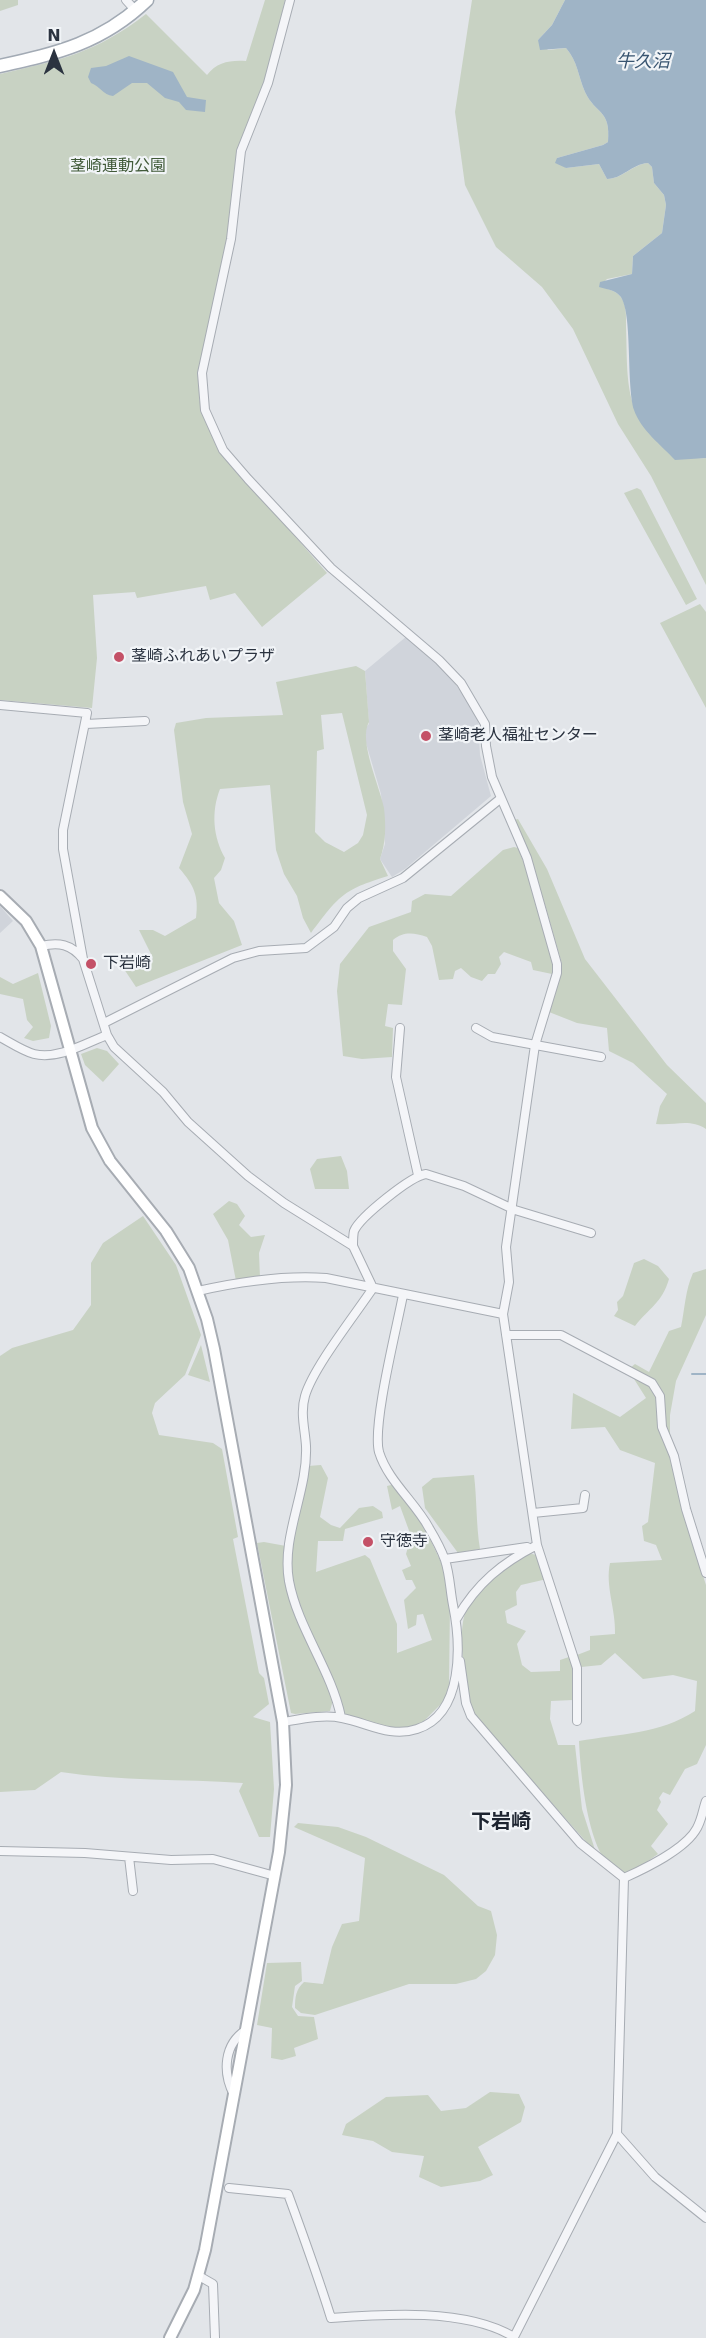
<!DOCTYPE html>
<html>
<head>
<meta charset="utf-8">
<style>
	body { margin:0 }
	#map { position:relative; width:706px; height:2338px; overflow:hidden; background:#e2e5e9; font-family:"DejaVu Sans",sans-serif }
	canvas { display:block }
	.north { position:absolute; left:24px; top:24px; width:60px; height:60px; -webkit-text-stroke:4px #f1f4f7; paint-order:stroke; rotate:0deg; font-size:16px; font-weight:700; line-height:24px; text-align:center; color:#2b3340 }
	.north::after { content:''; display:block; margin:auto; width:21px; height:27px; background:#2b3340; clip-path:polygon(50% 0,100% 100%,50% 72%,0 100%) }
</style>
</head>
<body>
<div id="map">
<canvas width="706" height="2338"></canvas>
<div class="north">N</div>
</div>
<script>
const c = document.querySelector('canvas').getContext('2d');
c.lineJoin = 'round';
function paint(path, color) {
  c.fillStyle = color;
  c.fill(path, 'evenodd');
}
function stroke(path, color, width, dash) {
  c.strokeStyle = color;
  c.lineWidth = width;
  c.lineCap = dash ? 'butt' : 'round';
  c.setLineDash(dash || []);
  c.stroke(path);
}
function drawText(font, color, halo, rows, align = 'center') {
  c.font = font + ' "DejaVu Sans","Noto Sans JP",sans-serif';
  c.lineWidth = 4.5;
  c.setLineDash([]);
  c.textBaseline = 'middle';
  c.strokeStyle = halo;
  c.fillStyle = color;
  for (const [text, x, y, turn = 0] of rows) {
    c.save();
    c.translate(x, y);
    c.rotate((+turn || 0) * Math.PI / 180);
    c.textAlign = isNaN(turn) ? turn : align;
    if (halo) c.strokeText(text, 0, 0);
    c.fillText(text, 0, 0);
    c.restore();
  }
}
paint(new Path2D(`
	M407,636l43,40 28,41 2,38 11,41 -86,73 -13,8 -12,-18 5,-15 -4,-50 -15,-51 -1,-15 4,-4 -4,-53z
	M0,906l13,15 -13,12z`), '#d0d4db');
paint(new Path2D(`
	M0,0h18v5l-18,6z
	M265,0h20l-19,79 -26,64 -7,73 -34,155v28l9,28 14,26 105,120 -65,54 -27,-34 -25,7 -4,-14 -69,12 -2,-6 -42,3 4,63 -5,50 -92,-8v-626c60,-14 96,-21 146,-60l61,61c10,-13 23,-15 39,-14z
	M472,0h93l-13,25 -14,15 10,10 18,-2c12,14 12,28 19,44 11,23 26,17 23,50l-5,3 -46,13 9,10 33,-4 8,15c15,0 26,-15 41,-16l4,4 2,16 10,12 2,10 -4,28 -29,23 -1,18 -25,5 -7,7c6,3 15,4 20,10 7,8 6,20 6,31 2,46 -4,94 42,119 14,7 22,14 38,12v127l-55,-109 -33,-52 -45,-95 -31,-42 -46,-40 -31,-62 -10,-73z
	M637,488l4,2 56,109 -11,6 -62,-112z
	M700,604l6,8v96l-46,-85z
	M356,666l9,5 4,51c-11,18 11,65 15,86 2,18 2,34 -4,51l8,17c-46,14 -49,20 -77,57l-8,-15 -6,-22 -13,-22 -8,-24 -6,-65 -50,4c-9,23 -7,48 5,69l-4,12 -7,8 5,25 15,18 8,24 -106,42 -14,-21 16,-4 8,4 7,-8 -14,-28h14l12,6 31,-18c3,-22 -2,-33 -17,-50l13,-34 -9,-32 -9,-72 2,-7 30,-5 77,-3 -7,-33zM342,713l25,102 -4,20 -5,8 -14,9 -19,-10 -10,-10 2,-81 7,-2 -3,-34z
	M518,819l29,50 38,90 82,106 39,38v26c-17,-11 -31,-3 -50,-5l4,-18 7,-12 -34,-31 -24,-12 -2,-23 -30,-5 -28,-11 13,-48 -19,-66 -29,-78z
	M514,847l4,1c10,25 41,103 34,126l-19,-4 -2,-8 -27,-10 -5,5 2,7 -6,10h-7l-6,7 -11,-4 -10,-9 -6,3 -2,8 -14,1 -7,-34 -5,-9c-13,-4 -23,-6 -34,3v11l13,18 -4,36 -14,-1 -3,22 8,2 -1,29 -30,2 -19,-3 -6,-65 3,-27 29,-37 42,-15 1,-11 13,-7 26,2 52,-46z
	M38,973l13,53 -2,12 -16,3 -9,-3 9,-11 -6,-7 -4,-21 -23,-5v-17l13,7z
	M97,1048l10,3 12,13 -16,18 -18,-17 -4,-11z
	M341,1156l6,15 2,18h-34l-5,-20 7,-10z
	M229,1201l8,3 8,12 -6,9 12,12 14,-2 -6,18 1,25 -24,3 -8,-41 -15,-26z
	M143,1216l33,49 25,70 -16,40 -30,28 -3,10 7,22 54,8 9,6 16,88 -5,2 26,134 5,5 5,26 -16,13 17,5 4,67 -4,48h-11l-20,-46 4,-8c-61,-4 -122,-2 -182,-11l-26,18 -35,2v-436l12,-8 61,-18 18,-25v-42l12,-20z
	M644,1259l14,7 11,13c-7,24 -20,29 -34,47l-21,-10 4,-6 -1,-8 6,-6 11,-33z
	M706,1269v46l-30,66 -6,34v26l-5,-13 -5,-39 -30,-21 5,-4 14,8 20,-41 12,-4c4,-19 4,-36 12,-54z
	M201,1345l9,37 -22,-7z
	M634,1379l16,7 5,6 4,35 12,33 11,51 24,74v160l-9,19 -12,5 -15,26 -7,-3 -4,6 2,4 -4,8 11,14 -17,22 7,8c-9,6 -22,18 -32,18 -38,4 -46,-106 -47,-131 40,-7 81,-7 116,-30l2,-30 -24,-6 -30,4 -28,-26 -14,12 -20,2 -4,-12 13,-5v-14l25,-2c1,-24 -10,-48 -5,-71l52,-3 -6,-15 -12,-4 -2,-15 6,-4 7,-59 -35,-13 -15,-23 -34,2 2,-36 47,24 26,-19z
	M321,1465l7,13 -8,39 11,8 9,3 19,-20 14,-2 9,6 1,6 -38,11 -2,12h-25l-2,31 49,-17 5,4 27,65v29l35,-13 -9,-26 -6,1 -1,10 -8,4 -4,-29 12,-12 -4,-8h-6l-4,-10 9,-4 -5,-12 5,-18 -11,-30 -8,4 -5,-24 8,-2 30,44 20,43 5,33 -1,81 -5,16 -21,21 -13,5h-26l-40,-13c-13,-46 -44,-86 -52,-133 -5,-38 10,-78 16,-115z
	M474,1475c3,25 2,49 6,74l-22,4 -33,-45 -3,-21 11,-9z
	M264,1542l22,4v40l5,16 42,98 -3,11 -35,3 -4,-1 -34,-170z
	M532,1554l5,1 10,24 -26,6 -5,7 1,13 -12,6 2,12 19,8 -9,13 5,21 9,7 29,-1v-11l9,-3 5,12 -1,31 -22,1 -1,18 8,26h17l7,64 14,44 -121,-137c-9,-15 -9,-32 -11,-49 -8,-69 8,-73 59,-112z
	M298,1823l40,4 28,10 78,38 34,31 13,5 6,24 -2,20 -9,16 -10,8 -20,5h-47l-94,31 -14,-2 -6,-5c0,-11 1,-19 9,-26l19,2 9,-37 10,-23 17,-3 6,-63 -71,-31z
	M301,1962l1,19 -7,5 -3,21 6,9 16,1 4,22 -24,9 2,8 -14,4 -11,-2 1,-30 -15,-3 10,-62z
	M490,2092l29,2 6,13 -4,15 -43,25 15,28 -13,6 -39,6 -22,-10 5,-21 -32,-4 -19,-11 -31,-6 4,-11 40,-27 42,-2 13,16 25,-3z`), '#c8d2c3');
paint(new Path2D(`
	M565,0h141v458l-31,2c-14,-15 -34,-30 -41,-50 -8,-26 -1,-99 -14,-114 -5,-6 -14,-7 -21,-9l1,-5 32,-8 1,-18 29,-23 4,-28 -2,-10 -10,-12 -2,-16 -4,-4c-16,1 -26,16 -41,16l-8,-15 -33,4 -11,-5 2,-5 46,-13 5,-3c3,-33 -12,-27 -23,-50 -7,-16 -7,-30 -19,-44l-26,2 -2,-10 14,-15z
	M129,56l44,16 14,25 19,3 -1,12 -19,-2 -7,-8 -14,-4 -18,-15h-15l-19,13c-10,-1 -13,-10 -22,-13l-3,-6 3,-9 15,-2z`), '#9fb4c6');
stroke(new Path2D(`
	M692,1374h14`), '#9fb4c6', 2);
const street = new Path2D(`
	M126,0l10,11
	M290,0l-22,83 -27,68 -10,88 -29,134 3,37 18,40 25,29 83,89 108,92 22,23 24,41 1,22 6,31 35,81 30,106v9l-22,72 -29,202 3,35 -6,32 34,231 40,123v53
	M0,705l87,8 -24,117v19l20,110
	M86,724l59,-3
	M41,946c18,-4 30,-2 42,13l24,76 7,12 49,45 25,30 60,54 36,27 69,43 20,42c-18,27 -60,80 -68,108 -5,17 0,33 1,50 2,45 -25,90 -17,135 9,48 42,88 52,136
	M104,1023l129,-65 26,-7 47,-3 28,-21 13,-19 12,-10 44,-20 97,-79
	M400,1028l-4,49 22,98
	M476,1028l16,9 109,20
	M0,1037c11,6 23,14 34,17 24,6 52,-11 73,-19
	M353,1246c0,-4 0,-11 1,-15 6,-14 57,-55 72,-57l38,12 51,24 76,23
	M198,1291c40,-9 87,-16 128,-13l177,36
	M506,1335h55l91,48 8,13 2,31 12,29 12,53 20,64
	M533,1513l50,-5 2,-13
	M445,1559l82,-12
	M457,1618c20,-35 45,-55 80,-73
	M460,1661l6,42 5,13 109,127 44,35
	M283,1722c18,-3 41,-8 59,-4 26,5 48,20 75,11 47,-15 44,-85 36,-124 -3,-15 -3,-30 -8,-45 -4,-11 -10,-22 -16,-32 -14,-26 -41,-47 -50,-76 -7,-27 18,-125 24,-157
	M0,1851l85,2 86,7 42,-1 62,17
	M129,1857l4,34
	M624,1878l-7,256 38,43 51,41
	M624,1878c22,-10 62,-29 73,-50 5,-9 6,-19 9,-27
	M234,2095c-12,-23 -10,-51 12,-65
	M229,2188l59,6c15,41 30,82 43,124 54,-4 135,-10 183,19l103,-203
	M199,2276l14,8 2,54`);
const secondary = new Path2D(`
	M0,896l26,25 15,25 51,182 18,33 56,70 23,37 18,51 7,30 69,373 3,63 -7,67 -74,398 -11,40 -24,48`);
const primary = new Path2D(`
	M0,66c58,-13 102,-23 147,-66`);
stroke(street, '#a7acb3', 10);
stroke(secondary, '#a7acb3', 14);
stroke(primary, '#a2aab4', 15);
stroke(street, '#f4f5f8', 8);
stroke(secondary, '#fff', 10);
stroke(primary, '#fff', 12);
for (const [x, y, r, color] of [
	[119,657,6,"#c45167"],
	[426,736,6,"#c45167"],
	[91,964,6,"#c45167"],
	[368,1542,6,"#c45167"]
]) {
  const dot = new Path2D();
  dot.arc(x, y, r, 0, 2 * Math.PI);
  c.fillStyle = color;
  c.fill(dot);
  stroke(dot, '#f1f4f7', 2);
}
drawText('16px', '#415a39', '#f1f4f7', [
	["茎崎運動公園",118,167]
]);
drawText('16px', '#2b3340', '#f1f4f7', [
	["茎崎ふれあいプラザ",131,657],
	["茎崎老人福祉センター",438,736],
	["下岩崎",103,964],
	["守徳寺",380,1542]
], 'left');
drawText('italic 18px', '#385470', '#f1f4f7', [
	["牛久沼",643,62]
]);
drawText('bold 20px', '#1d2430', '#f1f4f7', [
	["下岩崎",501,1823]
]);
</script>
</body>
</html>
